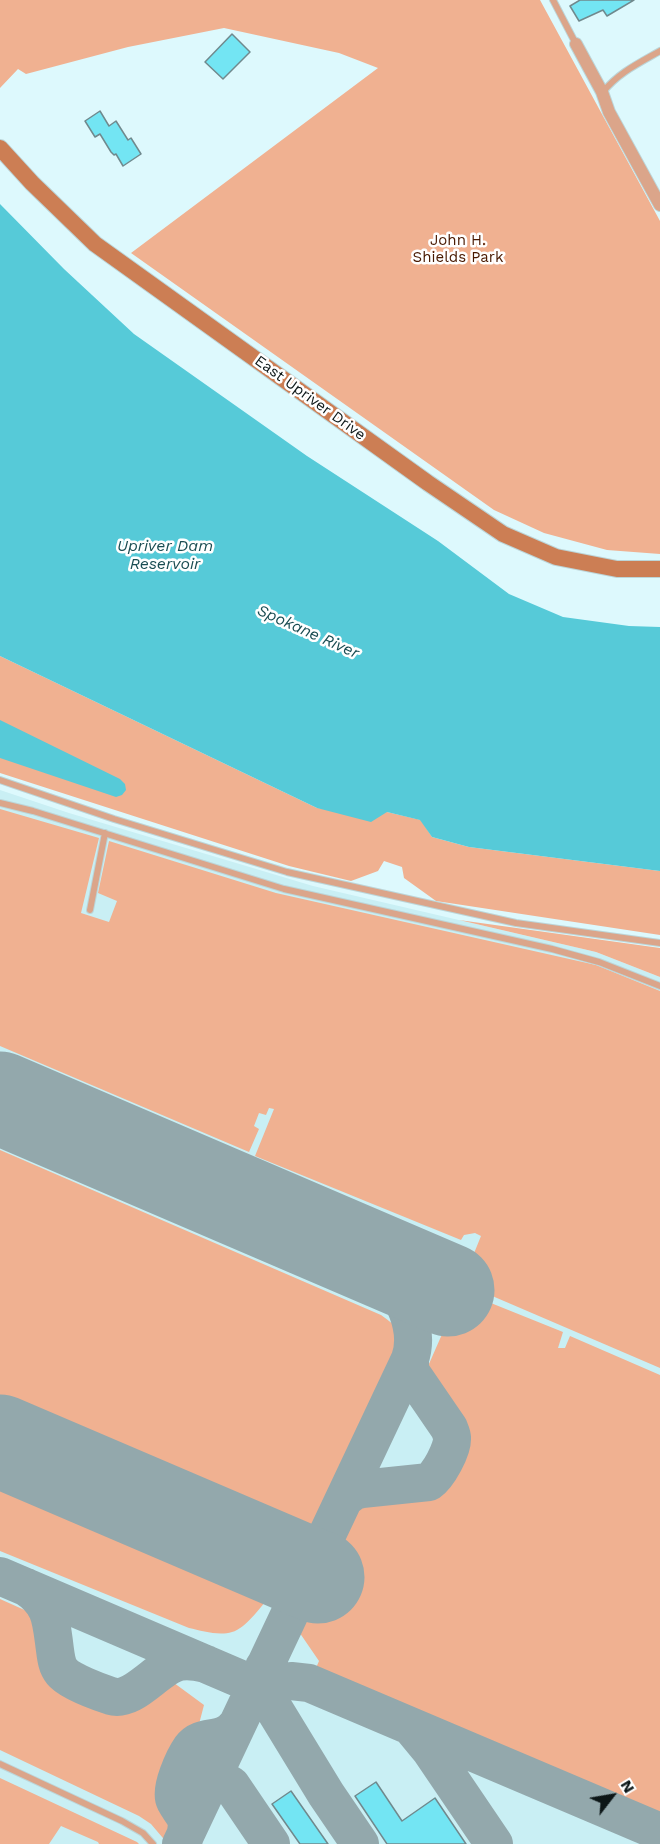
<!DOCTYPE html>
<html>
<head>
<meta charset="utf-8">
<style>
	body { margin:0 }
	#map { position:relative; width:660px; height:1844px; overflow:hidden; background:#ddf9fd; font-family:"Work Sans",sans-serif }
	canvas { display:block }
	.north { position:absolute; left:582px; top:1766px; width:60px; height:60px; -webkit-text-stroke:4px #fff; paint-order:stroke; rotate:59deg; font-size:16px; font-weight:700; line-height:24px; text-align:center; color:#0c1617 }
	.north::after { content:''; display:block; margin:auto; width:21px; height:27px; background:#0c1617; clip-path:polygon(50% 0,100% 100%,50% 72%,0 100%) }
</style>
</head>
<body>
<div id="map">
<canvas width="660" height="1844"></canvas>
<div class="north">N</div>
</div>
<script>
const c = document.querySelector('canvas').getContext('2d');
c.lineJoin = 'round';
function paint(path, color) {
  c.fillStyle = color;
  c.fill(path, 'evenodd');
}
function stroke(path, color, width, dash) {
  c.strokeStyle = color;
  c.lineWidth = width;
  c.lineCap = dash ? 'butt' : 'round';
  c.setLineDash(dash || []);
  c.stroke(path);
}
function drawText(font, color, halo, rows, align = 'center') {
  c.font = font + ' "Work Sans",sans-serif';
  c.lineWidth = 5;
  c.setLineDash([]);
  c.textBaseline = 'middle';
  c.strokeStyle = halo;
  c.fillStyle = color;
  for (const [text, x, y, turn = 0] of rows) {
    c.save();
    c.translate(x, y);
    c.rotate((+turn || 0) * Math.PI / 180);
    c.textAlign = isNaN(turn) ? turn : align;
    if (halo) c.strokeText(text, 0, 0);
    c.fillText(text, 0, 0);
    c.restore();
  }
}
paint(new Path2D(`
	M0,790l69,23 244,73 283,66 64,25v867h-660z`), '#c9eff4');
paint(new Path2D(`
	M0,0h540l120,221v333l-53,-4 -63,-17 -50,-23 -363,-257 247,-185 -39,-15 -115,-25 -96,19 -102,27 -8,-5 -18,19z
	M0,656l317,152 70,4 34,8 11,17 37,10 191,24v64l-224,-34 -32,-23 -2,-11 -18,-6 -6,10 -27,10 -62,-15 -289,-93z
	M0,809l99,29 -18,75 28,9 8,-21 -19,-8 11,-52 167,52 320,72 64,26v377l-198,-85 19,-47 -6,-3 -11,2 -3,5 -206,-84 19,-47 -5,-1 -3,7 -7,-2 -5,13 5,3 -10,23 -249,-106z
	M459,920l201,28v29l-64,-25z
	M0,1150l381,165c17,12 22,17 19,38l-81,170c-8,10 -18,13 -31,14l-288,-123z
	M461,1291l102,41 -5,16h7l5,-12 90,39v441l-344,-148 3,-7 -24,-35 60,-126 85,-7 28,-56 -43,-64z
	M0,1464l260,112 14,16c-10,10 -28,37 -42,40 -13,4 -30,-1 -43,-4l-189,-77z
	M0,1599l29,13 6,5 10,61 3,4 74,31 48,-33 34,25 -6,23 -12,1 -29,65 20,30 -9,20 -17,-20 -12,-8 -139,-66z
	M0,1778l137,64 2,2h-40l-1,-2 -37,-16 -12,18h-49z`), '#f0b191');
paint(new Path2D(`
	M0,204l64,65 70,65 173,122 131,85 71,53 54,23 66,9 31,1v244l-191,-24 -37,-10 -12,-17 -33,-8 -16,10 -54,-14 -317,-152z
	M0,720l120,59 5,5 1,6 -4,5 -6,2 -116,-39z`), '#56cad8');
stroke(new Path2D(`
	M345,1498l9,-7 8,-2 67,-7c9,-6 24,-33 23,-44 0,-4 -2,-7 -3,-10l-39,-57v-12
	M0,1576l243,104 20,5 28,-4 18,2 351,149
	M26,1587c26,17 25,34 29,63 1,8 2,16 7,22 7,9 37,20 49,24 23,7 46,-29 68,-34 9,-2 19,0 27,2
	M264,1667l-1,18 5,14 58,95 34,50
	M412,1728l19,23 63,93
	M231,1785l40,59
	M185,1836c5,-19 -2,-20 -10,-35 -6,-11 9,-43 16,-53 11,-15 31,-4 45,-22
	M181,1844l229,-485c12,-35 -13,-70 -31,-99`), '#93a8ac', 38);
stroke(new Path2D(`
	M0,1098l448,192
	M0,1441l318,136`), '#93a8ac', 93);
const building = new Path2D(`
	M580,0h54l-27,16 -4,-6 -24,11 -9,-15z
	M232,34l18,18 -27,27 -18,-17z
	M100,111l9,15 7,-5 12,19 3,-2 10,16 -18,12 -7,-12 -2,1 -3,-3 -11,-18 -5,3 -10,-16z
	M376,1782l26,39 33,-23 31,46h-79l-32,-48z
	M291,1791l37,53h-28l-28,-40z`);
paint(building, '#73e5f3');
stroke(building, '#70898d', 1.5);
const service = new Path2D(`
	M553,0l23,44
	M603,92c15,-19 36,-29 57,-41
	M0,780l114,39 173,53 229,51 144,20
	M0,803l33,8 251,78 268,60 47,13 61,24
	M90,910l15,-77
	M0,1764l122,57 21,12 10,11`);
const minor = new Path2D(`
	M576,44l26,48 7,20 51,93`);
const secondary = new Path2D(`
	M0,148l32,35 63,61 333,239 75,51 53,23 61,12h43`);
stroke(service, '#bcd5d8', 8);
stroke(minor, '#bcd5d8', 14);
stroke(secondary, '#bcd5d8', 18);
stroke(service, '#dba58a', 6);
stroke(minor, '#dba58a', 12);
stroke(secondary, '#cc7e54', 16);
drawText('15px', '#481900', '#fff', [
	["John H.",458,241],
	["Shields Park",458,258]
]);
drawText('15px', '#0c1617', '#fff', [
	["East Upriver Drive",310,398,36]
]);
drawText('italic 16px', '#194c52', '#fff', [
	["Upriver Dam",165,546],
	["Reservoir",165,564],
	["Spokane River",308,632,24]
]);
</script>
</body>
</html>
